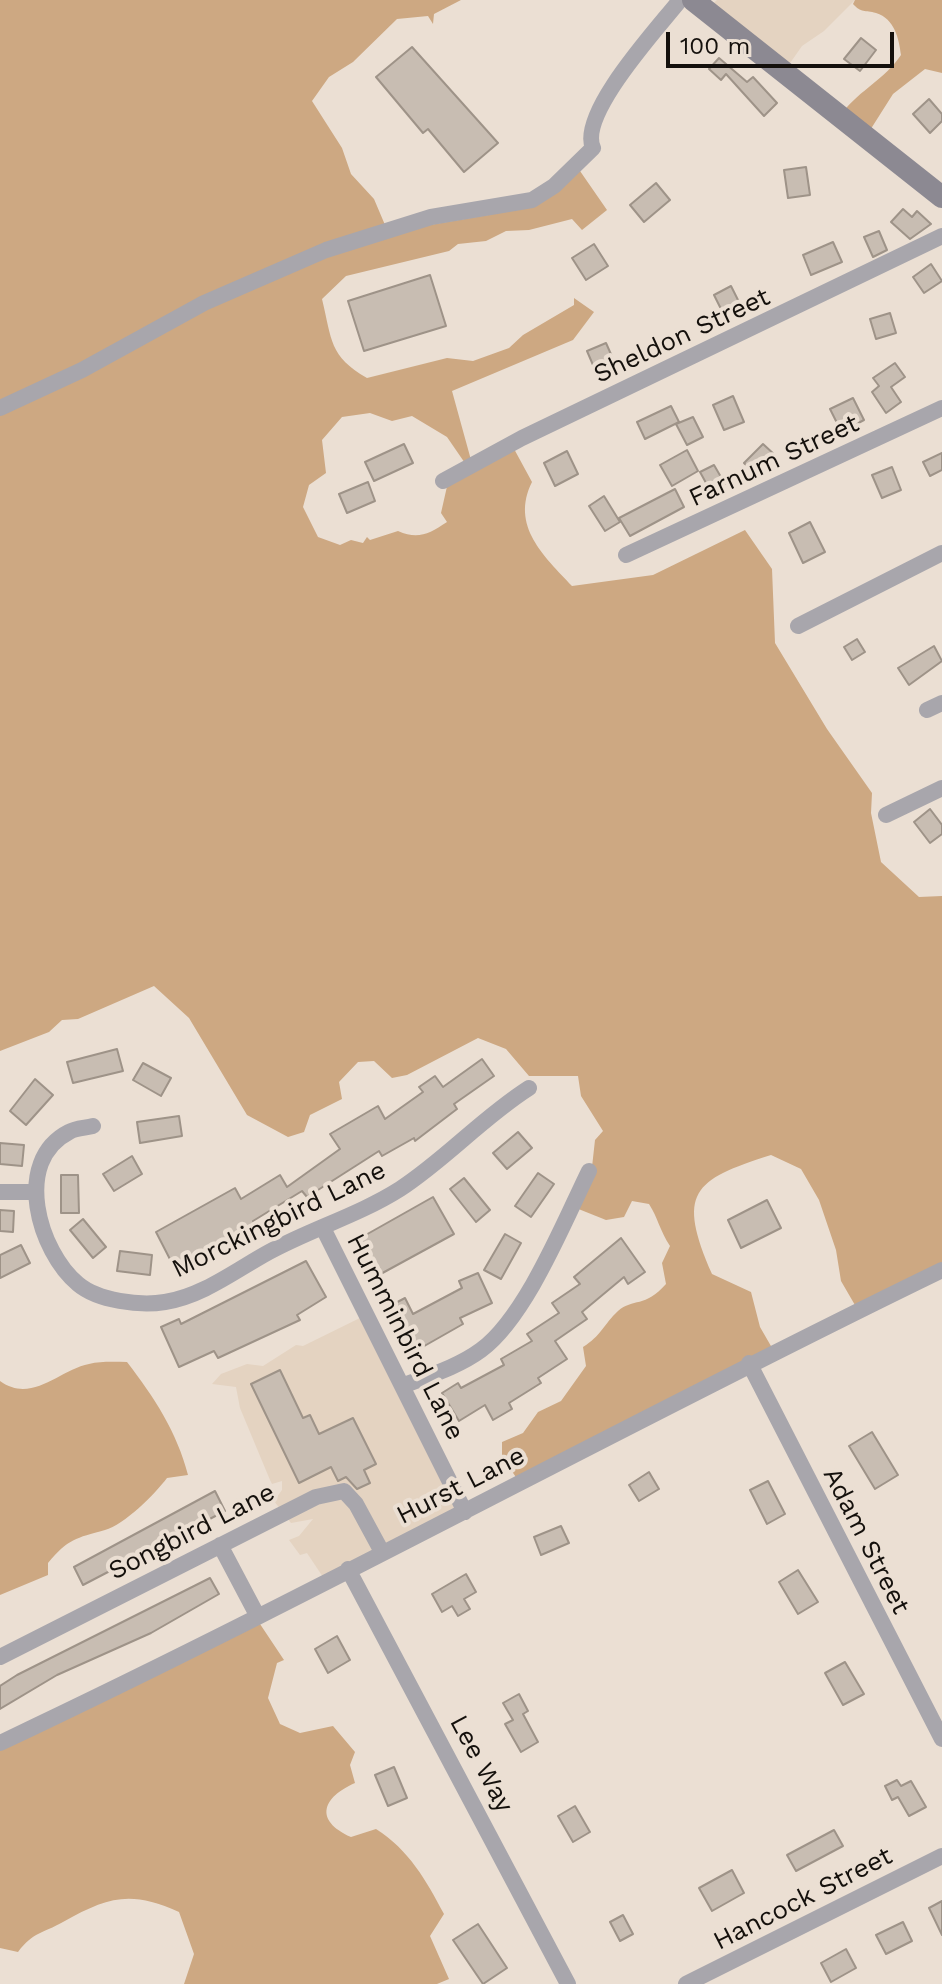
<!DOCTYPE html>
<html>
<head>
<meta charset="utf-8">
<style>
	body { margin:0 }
	#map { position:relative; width:942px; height:1984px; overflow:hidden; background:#ebdfd3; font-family:"Work Sans",sans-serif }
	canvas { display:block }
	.scale { position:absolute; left:666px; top:32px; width:228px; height:36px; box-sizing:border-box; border:4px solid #14100c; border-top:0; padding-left:10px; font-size:24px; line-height:28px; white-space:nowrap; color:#14100c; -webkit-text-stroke:6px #ebdfd3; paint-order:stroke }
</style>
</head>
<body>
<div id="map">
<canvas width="942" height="1984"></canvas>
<div class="scale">100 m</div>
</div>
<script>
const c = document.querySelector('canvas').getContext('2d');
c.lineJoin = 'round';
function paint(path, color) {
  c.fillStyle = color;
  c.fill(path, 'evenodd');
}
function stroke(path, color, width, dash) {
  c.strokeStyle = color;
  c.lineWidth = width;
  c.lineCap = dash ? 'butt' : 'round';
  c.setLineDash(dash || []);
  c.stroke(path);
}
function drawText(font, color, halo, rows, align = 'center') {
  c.font = font + ' "Work Sans",sans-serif';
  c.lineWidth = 8;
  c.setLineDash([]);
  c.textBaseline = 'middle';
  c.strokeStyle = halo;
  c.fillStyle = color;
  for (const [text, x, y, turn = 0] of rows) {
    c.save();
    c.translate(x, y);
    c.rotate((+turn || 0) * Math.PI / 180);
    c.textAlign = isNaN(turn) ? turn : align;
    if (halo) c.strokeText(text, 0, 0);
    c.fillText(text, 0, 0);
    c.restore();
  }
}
paint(new Path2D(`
	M717,0h138l-31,31 -22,15 -14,20 -82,-56z
	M366,1315l101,196 -142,69 -18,-27 -7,2 -11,-15 10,-4 14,-17 -22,4 -17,-22 8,-11v-9l-10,3 -2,-4 -30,-72 -4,-21 -24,-3 9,-10 26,-10 16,2 33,-21 7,1z`), '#e4d3c1');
paint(new Path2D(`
	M0,0h461l-27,14 -1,10 -5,-8 -31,3 -44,43 -24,15 -17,24 30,47 9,26 23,25 14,33 100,-17 92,-44 27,39 -25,20 -10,-11 -43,11 -23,1 -20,10 -28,3 -9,7 -103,25 -24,23c10,41 7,57 45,79l80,-20 26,3 36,-13 14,-13 51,-30v-7l20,14 -21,28 -121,51 19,69 42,-13 19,35c-22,44 12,74 40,104l81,-11 92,-45 27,39 3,74 52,86 45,64 -1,20 10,49 38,35 23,-1v376l-83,40 -18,-31 -5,-31 -17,-50 -18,-31 -30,-14c-79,25 -94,38 -59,119l39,18 9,35 15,26 -255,130 -18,-26v-15l21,-9 15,-21 23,-11 25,-35 -3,-19c18,-11 21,-23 35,-36 15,-13 27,-3 48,-27l-4,-21 8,-17c-10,-15 -12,-28 -21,-42l-17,-3 -8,16 -18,3 -30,-12 16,-41 3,-27 8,-9 -22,-35 -3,-20h-49l-23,-27 -28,-11 -71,37 -15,3 -18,-17 -16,1 -19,20 3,17 -32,16 -6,17 -16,5 -41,-22 -58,-97 -35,-32 -76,33 -16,1 -13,12 -49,19zM370,413l22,8 20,-5 35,21 22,32 -21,13 -7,31 6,9c-18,12 -29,18 -49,9l-28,9 -3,-3 -4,6 -12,-3 -11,5 -22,-8 -15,-30 6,-22 17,-12 -4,-33 20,-23z
	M855,0h87v73l-17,-4 -32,25 -26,41 -24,-23c17,-22 42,-33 58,-57 -2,-16 -6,-36 -25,-42 -11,-3 -15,0 -23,-9z
	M127,1362c27,35 50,70 61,113l-21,3c-12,16 -43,47 -62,52 -29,8 -37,9 -57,33v12l-48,20v-214c32,23 59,-11 89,-17 12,-3 26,-2 38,-2z
	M256,1618l28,42 -7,3 -9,35 12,26 20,9 33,-7 22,26 -5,13 5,18c-32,14 -42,37 -4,54l25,-8c33,21 50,51 68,85l-14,22 19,43 -12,5h-253l10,-30 -15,-42c-49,-22 -71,-15 -116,10 -21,12 -29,9 -45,30l-18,-4v-203z`), '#cda882');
const building = new Path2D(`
	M861,38l15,12 -16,21 -16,-12z
	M412,47l86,96 -34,29 -36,-43 -5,4 -47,-56z
	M719,58l28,24 6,-5 24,26 -13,13 -38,-42 -5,6 -12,-11z
	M929,99l13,15v7l-12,12 -17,-19z
	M806,167l4,28 -22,3 -4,-28z
	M656,183l14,17 -26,22 -14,-17z
	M903,209l9,8 5,-6 14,13 -21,15 -19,-17z
	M879,231l8,19 -14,7 -9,-20z
	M833,242l9,20 -31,13 -8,-20z
	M594,244l14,22 -22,14 -14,-22z
	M931,264l11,17 -18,12 -11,-16z
	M430,275l16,51 -82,25 -16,-50z
	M731,286l11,22 -17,9 -11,-22z
	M890,313l6,20 -20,6 -6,-20z
	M606,343l12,27 -19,9 -12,-28z
	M895,363l10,14 -14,10 10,15 -15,11 -14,-21 7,-6 -6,-8z
	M733,396l11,26 -20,8 -11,-25z
	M853,398l11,22 -15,8 -3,-7 -8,4 -8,-16z
	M671,406l8,16 -34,17 -8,-17z
	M693,417l10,20 -16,8 -11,-21z
	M404,444l9,19 -39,18 -9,-19z
	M763,444l13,12 -19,20 -13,-13z
	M687,450l11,21 -26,15 -12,-21z
	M567,451l11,23 -23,12 -11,-23z
	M942,453v17l-12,6 -7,-14z
	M714,465l11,19 -14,8 -11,-20z
	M892,467l9,23 -19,8 -10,-23z
	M368,482l7,19 -28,12 -8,-19z
	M675,489l9,18 -54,29 -11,-18z
	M604,496l16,26 -15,9 -16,-25z
	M810,522l15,30 -22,11 -14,-30z
	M857,639l8,13 -13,8 -8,-13z
	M934,646l8,15 -33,24 -11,-17z
	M930,809l12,16v9l-12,9 -16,-21z
	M117,1049l6,22 -50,12 -6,-21z
	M482,1059l12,17 -40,28 3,5 -42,32 -1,-3 -32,18 -3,-5 -72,46 -5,-6 -49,30 3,6 -81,42 -19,-37 79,-44 6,11 39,-24 7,12 53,-38 -10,-15 48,-28 7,13 38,-27 -4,-5 16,-11 8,11z
	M143,1063l28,15 -10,18 -28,-16z
	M35,1079l18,16 -27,30 -16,-14z
	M179,1116l3,20 -42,7 -3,-21z
	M518,1132l14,16 -25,21 -14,-16z
	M0,1143l24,2 -2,21 -22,-2z
	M132,1156l10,18 -28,17 -11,-17z
	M538,1173l16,11 -23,33 -16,-11z
	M61,1175h17l1,38h-18z
	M464,1178l26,32 -14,12 -26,-33z
	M433,1197l21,37 -77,42 -22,-35z
	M767,1200l14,28 -40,20 -13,-28z
	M0,1210l14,1 -1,21 -13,-1z
	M83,1219l23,28 -13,11 -23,-28z
	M505,1234l16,9 -20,36 -17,-9z
	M621,1238l24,34 -17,12 -4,-7 -42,35 5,7 -32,22 12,18 -29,19 3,5 -32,20 3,6 -19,11 -8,-15 -26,16 -17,-28 16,-10 3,5 43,-23 -3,-6 31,-18 -5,-7 32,-21 -7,-10 28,-19 -6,-7z
	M21,1245l9,18 -30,15v-23z
	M120,1251l32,4 -2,20 -33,-4z
	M306,1261l20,36 -29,18 3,5 -82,38 -4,-7 -35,16 -18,-40 18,-8 2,5z
	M478,1273l14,30 -32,15 3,6 -51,29 -24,-46 17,-9 8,16 49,-26 -3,-7z
	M280,1370l23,48 7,-3 9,19 34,-16 23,46 -12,6 6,13 -13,6 -11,-12 -8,4 -7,-14 -32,16 -48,-99z
	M872,1432l26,43 -23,14 -26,-43z
	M649,1472l10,17 -20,12 -10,-16z
	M768,1481l17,33 -18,10 -17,-34z
	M215,1491l10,20 -142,74 -9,-18z
	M561,1526l8,17 -28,12 -7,-18z
	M798,1570l20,32 -20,12 -19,-32z
	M466,1574l10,18 -12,7 6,10 -12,7 -6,-10 -10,6 -10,-18z
	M210,1578l9,16 -68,39 -94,42 -57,34v-23l17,-11z
	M337,1636l13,24 -22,13 -13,-24z
	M845,1662l19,32 -21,11 -18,-32z
	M519,1694l9,17 -5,3 15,28 -17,10 -16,-28 8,-4 -10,-17z
	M394,1767l13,31 -19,8 -13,-31z
	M897,1780l4,6 10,-5 15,26 -17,9 -11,-19 -6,3 -7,-14z
	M575,1806l15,26 -17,10 -15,-26z
	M834,1830l9,16 -47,25 -9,-16z
	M732,1870l12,23 -32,18 -13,-23z
	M942,1901v34l-13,-27z
	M623,1915l10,19 -13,7 -10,-19z
	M903,1922l9,19 -26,13 -10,-19z
	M478,1924l29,44 -24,16 -30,-44z
	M846,1949l10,19 -25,14 -10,-19z`);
paint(building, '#c8bdb2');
stroke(building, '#9e9388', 2);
stroke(new Path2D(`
	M0,408l82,-38 122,-67 122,-53 105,-33 101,-17 22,-14 39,-38c-15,-34 65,-120 87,-148
	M443,481l79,-43 420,-202
	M626,555l316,-147
	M798,626l144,-73
	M927,710l15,-7
	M886,815l56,-27
	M93,1126c-8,2 -18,2 -24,6 -57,29 -30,120 9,152 20,17 62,22 87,18 38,-6 71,-32 104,-50 42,-23 90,-37 131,-63 46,-30 82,-71 129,-101
	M0,1192h36
	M323,1228l142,284
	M749,1363l193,376
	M402,1386c26,-10 56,-19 79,-36 45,-33 83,-128 108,-179
	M220,1545l37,70
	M348,1569l220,415
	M0,1657l316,-160 28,-6 12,13 26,48
	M0,1743c318,-150 626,-320 942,-473
	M686,1984l256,-128`), '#a8a6ac', 16);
stroke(new Path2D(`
	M693,0l249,197`), '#8c8992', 22);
drawText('26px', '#14100c', '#ebdfd3', [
	["Sheldon Street",682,336,-25],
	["Farnum Street",774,461,-25],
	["Morckingbird Lane",279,1220,-26],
	["Humminbird Lane",405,1337,63],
	["Hurst Lane",461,1486,-27],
	["Songbird Lane",192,1532,-27],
	["Adam Street",866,1541,63],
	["Lee Way",481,1764,62],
	["Hancock Street",803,1899,-27]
]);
</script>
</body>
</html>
